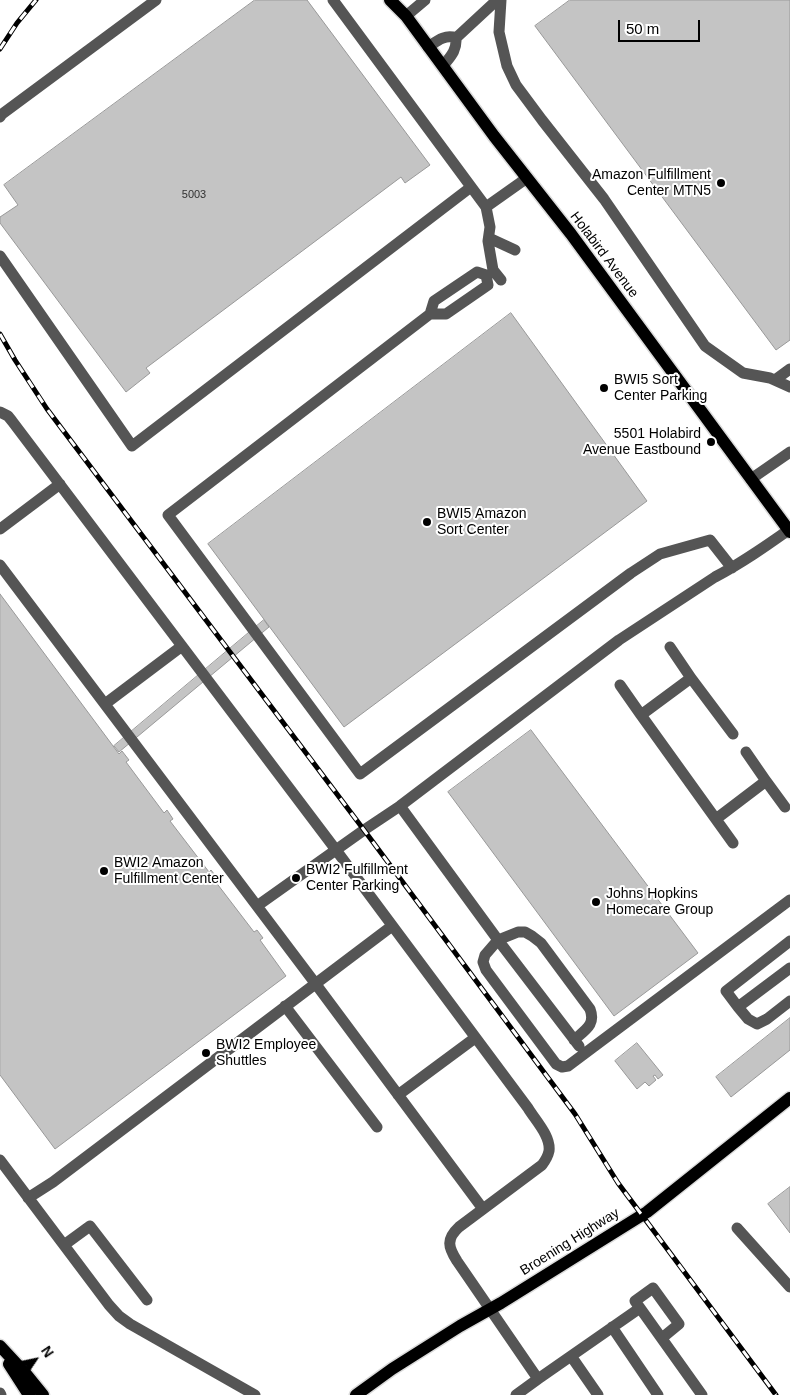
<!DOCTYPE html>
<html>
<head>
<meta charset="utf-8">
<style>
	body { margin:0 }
	#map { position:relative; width:790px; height:1395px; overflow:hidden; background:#fff; font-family:Helvetica,sans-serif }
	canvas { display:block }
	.north { position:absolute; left:10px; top:1335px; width:50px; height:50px; -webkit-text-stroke:4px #fff; paint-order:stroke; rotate:56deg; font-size:14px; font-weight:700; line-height:20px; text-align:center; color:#000 }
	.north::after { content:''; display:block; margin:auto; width:18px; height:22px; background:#000; clip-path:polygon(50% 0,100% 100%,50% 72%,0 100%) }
	.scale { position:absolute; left:618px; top:20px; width:82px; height:22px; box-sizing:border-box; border:2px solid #000; border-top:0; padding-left:6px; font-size:15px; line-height:18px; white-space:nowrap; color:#000; -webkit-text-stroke:4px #fff; paint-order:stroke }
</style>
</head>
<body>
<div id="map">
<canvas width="790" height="1395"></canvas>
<div class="north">N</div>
<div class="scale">50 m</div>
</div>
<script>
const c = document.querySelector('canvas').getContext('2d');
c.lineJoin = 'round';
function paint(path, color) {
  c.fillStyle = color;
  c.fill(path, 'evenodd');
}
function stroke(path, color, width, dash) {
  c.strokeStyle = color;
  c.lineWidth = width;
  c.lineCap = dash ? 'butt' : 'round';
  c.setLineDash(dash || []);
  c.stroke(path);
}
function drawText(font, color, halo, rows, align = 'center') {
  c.font = font + ' Helvetica,sans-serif';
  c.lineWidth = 4;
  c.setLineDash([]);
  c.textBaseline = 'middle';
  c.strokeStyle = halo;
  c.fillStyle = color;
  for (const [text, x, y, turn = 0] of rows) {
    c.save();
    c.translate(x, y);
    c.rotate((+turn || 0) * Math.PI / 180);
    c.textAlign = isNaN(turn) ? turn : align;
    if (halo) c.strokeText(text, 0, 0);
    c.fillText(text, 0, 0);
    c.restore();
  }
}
const building = new Path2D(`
	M255,0h52l123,165 -25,18 -4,-6 -255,191 4,5 -24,19 -126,-169v-6l18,-12 -14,-20z
	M570,0h220v340l-14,10 -241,-324z
	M511,313l136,188 -303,226 -136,-183z
	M0,594l119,160 3,-3 7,9 -3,2 38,51 3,-3 6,9 -3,2 39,51 2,-2 7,9 -3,2 39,51 3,-2 6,8 -3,2 26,36 -231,173 -55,-74z
	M264,620l5,7 -150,125 -5,-6z
	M531,730l167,223 -84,63 -166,-224z
	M790,1018v32l-59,47 -15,-20z
	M637,1043l26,32 -5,4 -3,-4 -2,1 3,4 -7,6 -4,-4 -8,7 -22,-28z
	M790,1187v46l-22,-29z`);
paint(building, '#c4c4c4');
stroke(building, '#999', 1);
const major = new Path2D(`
	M390,0l16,16 88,120 77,98 219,298
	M0,1346l26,28 17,21
	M9,1364l20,31
	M356,1395l36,-26 68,-43 41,-23 146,-91 143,-114`);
stroke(major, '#dbdbdb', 15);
stroke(new Path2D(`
	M333,0l153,207 41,-29
	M501,0l-2,32 8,34 9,19 26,35 62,79 101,147 38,27 27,5 20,9
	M406,16l19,-16
	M456,38l41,-38
	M428,47c9,-6 17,-13 28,-9 1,13 -6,19 -13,28
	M0,117l2,-3 154,-114
	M486,207l4,20 -2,14 5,29 8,10
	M489,238l26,12
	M0,256l132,190 339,-259
	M486,275l2,10 -42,29h-16l-262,201 192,259 271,-201 29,-19 50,-14 22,28
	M430,314l4,-13 43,-29 9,3
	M775,380l15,-11
	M0,412l8,4 4,5 324,429 192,258c7,12 23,28 21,43 -1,5 -4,10 -7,14l-83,62c-13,12 -11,20 -2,34l81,118 -22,16
	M751,479l39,-27
	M0,529l60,-45
	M0,565l315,418 168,226
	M670,647l21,31
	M620,685l21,30
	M105,704l77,-58
	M733,734l-42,-56 -50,37 92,128
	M766,781l19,26
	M400,806l98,134 81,106
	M716,819l50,-38 -20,-29
	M257,906l107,-76 36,-24 219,-166 96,-63c27,-14 51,-31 75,-48
	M790,968l-52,39 10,12 9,5 10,-5 23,-18
	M285,1006l92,121
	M738,1007l-12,-16 64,-50
	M574,1040c11,-10 22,-15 16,-31l-49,-66 -9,-7 -7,-4h-7l-20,8 -13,15 -2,7 3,8 70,94 6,3 6,-1 16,-12 206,-154
	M398,1095l77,-57
	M0,1160l109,145 10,11 11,8 125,71
	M28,1198l25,-16 339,-256
	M737,1228l53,59
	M64,1245l26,-19 57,74
	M612,1327l46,68
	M662,1338l17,-14 -26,-36 -18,13 67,94
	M571,1356l27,39
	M538,1379l102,-71
	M0,1393l1,2`), '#555', 11);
stroke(major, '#000', 12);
const rail = new Path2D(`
	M0,49l17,-26 19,-23
	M0,334l15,26 32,49 317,421 211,284 43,69 158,212`);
stroke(rail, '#000', 5);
stroke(rail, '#fff', 3, [9]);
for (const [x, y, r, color] of [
	[721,183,5,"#000"],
	[604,388,5,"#000"],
	[711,442,5,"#000"],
	[427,522,5,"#000"],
	[104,871,5,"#000"],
	[296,878,5,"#000"],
	[596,902,5,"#000"],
	[206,1053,5,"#000"]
]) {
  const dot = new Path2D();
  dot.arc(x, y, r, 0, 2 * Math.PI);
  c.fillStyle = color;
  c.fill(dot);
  stroke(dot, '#fff', 2);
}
drawText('11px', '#313131', null, [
	["5003",194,195]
]);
drawText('14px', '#000', '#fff', [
	["Amazon Fulfillment",711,175,"right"],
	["Center MTN5",711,191,"right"],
	["BWI5 Sort",614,380],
	["Center Parking",614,396],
	["5501 Holabird",701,434,"right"],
	["Avenue Eastbound",701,450,"right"],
	["BWI5 Amazon",437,514],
	["Sort Center",437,530],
	["BWI2 Amazon",114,863],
	["Fulfillment Center",114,879],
	["BWI2 Fulfillment",306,870],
	["Center Parking",306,886],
	["Johns Hopkins",606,894],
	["Homecare Group",606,910],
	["BWI2 Employee",216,1045],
	["Shuttles",216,1061]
], 'left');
drawText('14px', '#000', '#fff', [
	["Holabird Avenue",604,255,53],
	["Broening Highway",570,1242,-32]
]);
</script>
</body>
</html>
